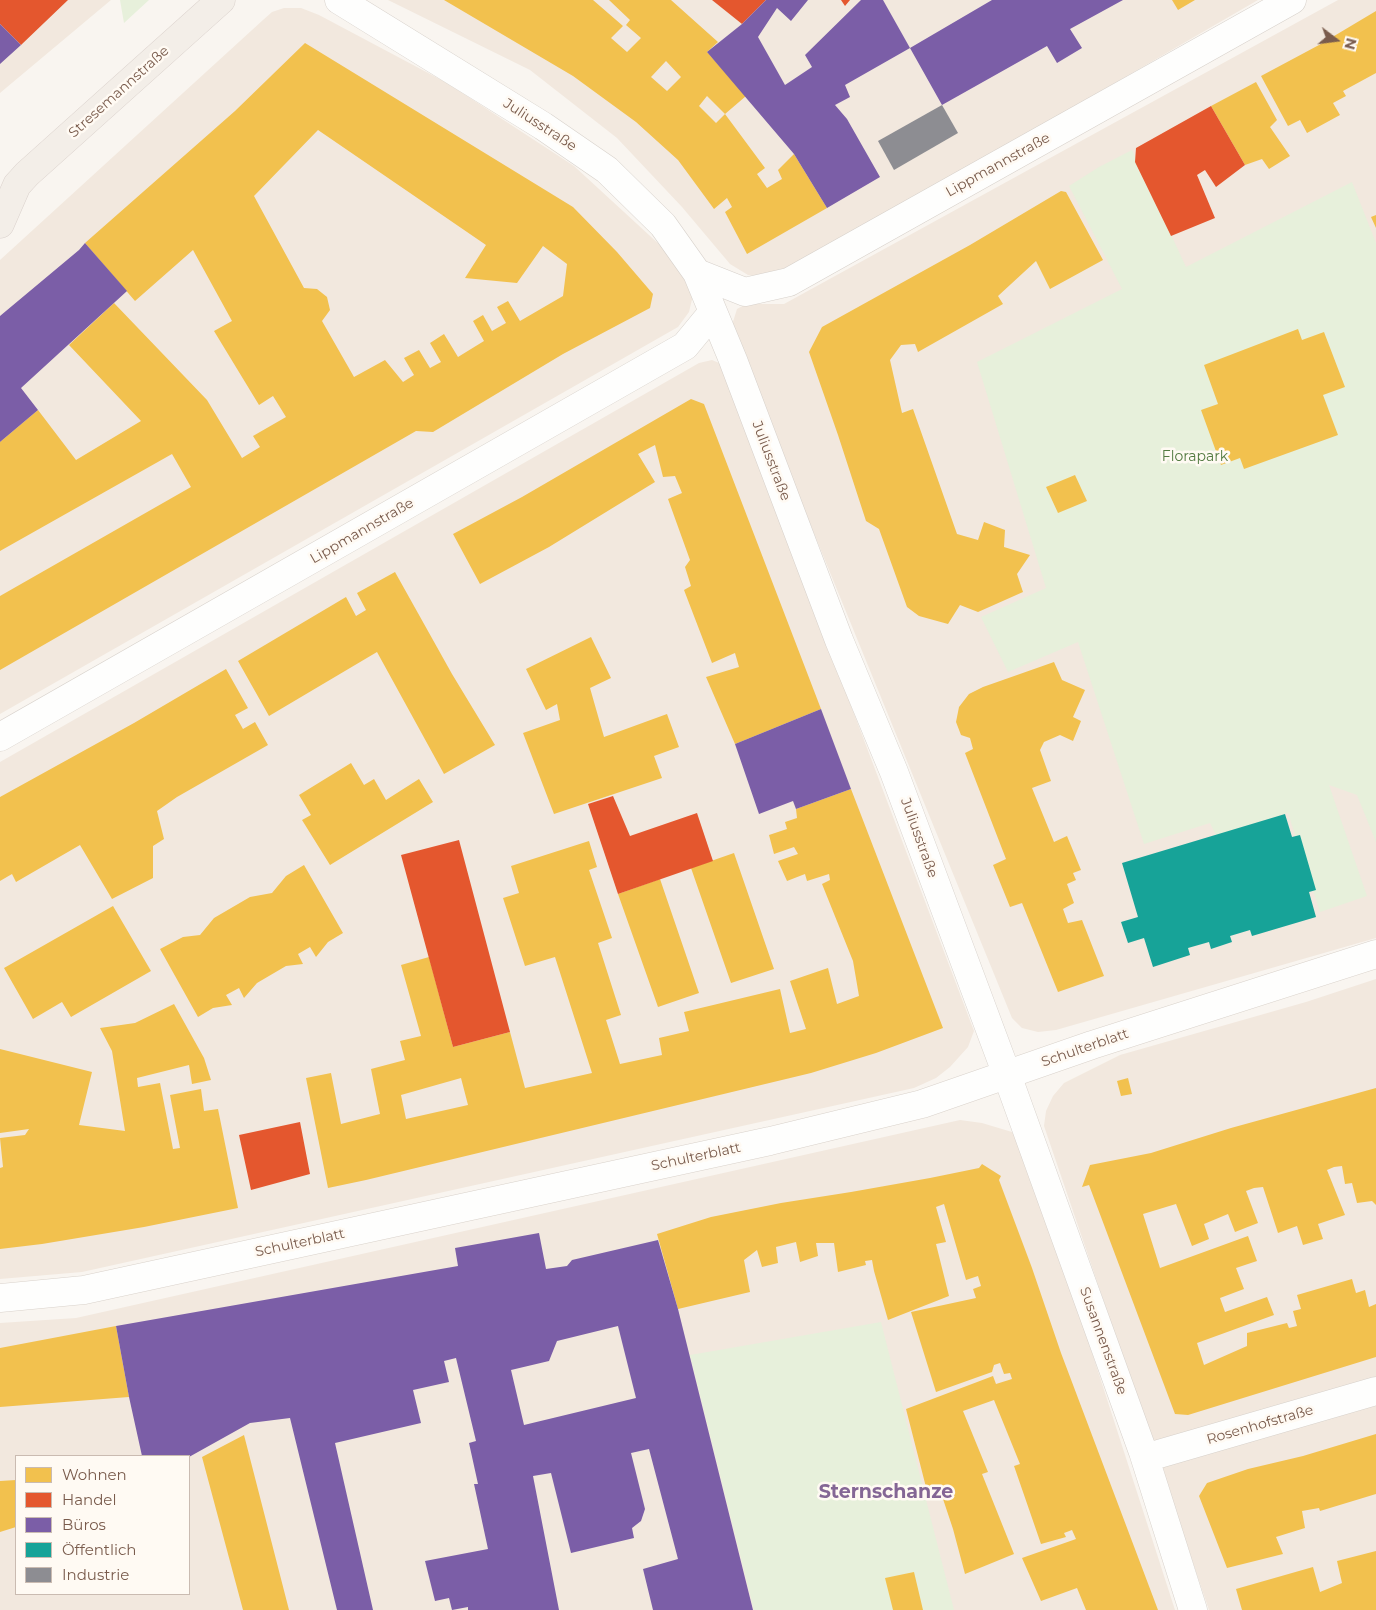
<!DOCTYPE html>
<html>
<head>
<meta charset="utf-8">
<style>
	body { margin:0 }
	#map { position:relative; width:1376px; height:1610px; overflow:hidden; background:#f9f5f0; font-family:Montserrat,sans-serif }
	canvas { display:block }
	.legend { position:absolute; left:15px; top:1455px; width:175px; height:140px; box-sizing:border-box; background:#fffaf3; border:1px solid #cabbb1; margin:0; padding:6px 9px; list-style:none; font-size:15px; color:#7a5c4d }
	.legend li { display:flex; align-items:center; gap:10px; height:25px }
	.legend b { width:25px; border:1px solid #cabbb1 }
	.north { position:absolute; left:1311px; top:15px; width:50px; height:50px; -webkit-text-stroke:4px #fffaf3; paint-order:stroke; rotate:105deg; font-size:14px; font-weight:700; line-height:20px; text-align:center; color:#7a5c4d }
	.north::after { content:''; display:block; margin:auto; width:18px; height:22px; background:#7a5c4d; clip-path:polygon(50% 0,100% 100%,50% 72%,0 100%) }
</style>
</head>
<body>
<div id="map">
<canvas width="1376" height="1610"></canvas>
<ul class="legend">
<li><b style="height:14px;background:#f2c14e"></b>Wohnen</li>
<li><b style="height:14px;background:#e4572e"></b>Handel</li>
<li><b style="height:14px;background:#7b5ea7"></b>Büros</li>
<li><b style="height:14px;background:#17a398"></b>Öffentlich</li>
<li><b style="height:14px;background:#8d8d92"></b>Industrie</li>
</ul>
<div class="north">N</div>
</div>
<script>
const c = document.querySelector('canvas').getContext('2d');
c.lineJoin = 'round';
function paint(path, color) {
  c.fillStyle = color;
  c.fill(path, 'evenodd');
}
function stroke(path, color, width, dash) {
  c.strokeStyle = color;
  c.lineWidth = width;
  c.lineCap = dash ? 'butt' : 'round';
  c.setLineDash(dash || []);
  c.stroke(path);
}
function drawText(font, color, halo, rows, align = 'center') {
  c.font = font + ' Montserrat,sans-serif';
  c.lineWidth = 5;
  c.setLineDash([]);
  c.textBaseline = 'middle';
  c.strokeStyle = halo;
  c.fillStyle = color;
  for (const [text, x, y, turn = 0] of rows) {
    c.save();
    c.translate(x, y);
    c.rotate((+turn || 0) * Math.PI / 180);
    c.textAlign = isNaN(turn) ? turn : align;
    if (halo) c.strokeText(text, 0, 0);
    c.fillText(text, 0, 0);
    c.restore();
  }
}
paint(new Path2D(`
	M0,0h111l-111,93z
	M388,0h870l-471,273 -22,5 -17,-3 -18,-11 -48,-57 -65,-69 -87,-68z
	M1338,0h38v938l-320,92 -18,2 -16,-4 -10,-10 -268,-656 -12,-37 5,-16 9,-5h38z
	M284,8h17l18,7 128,68 127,83 100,92 20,33 -5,21 -11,15 -678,387v-454l263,-240 9,-8z
	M712,360l7,3 4,4 251,664 -6,16 -18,20 -14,11 -22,10 -832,184 -82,7v-517l699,-399z
	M1376,979v631h-167l-165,-484 2,-15 7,-15 11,-13 56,-28 186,-53z
	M960,1120l22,3 30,9 15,19 148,459h-1175v-287l76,-5zM16,1456h173v138h-173z`), '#f2e8de');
paint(new Path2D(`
	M120,0h29l-25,23z
	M1132,150l54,117 166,-85 24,61v599l-19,-47 -28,-10 38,111 -47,16 -32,-99 -72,22 -6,-12 -66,21 -66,-202 -70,30 -27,-55 65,-29 -69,-226 145,-73 -53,-103 30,-19z
	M881,1322l73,288h-200l-64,-255z`), '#e7f0db');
paint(new Path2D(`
	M444,0h149l30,26 -12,12 16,14 14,-14 -15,-13 4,-5 -21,-20h62l47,42 -11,10 39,44 -21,18 -18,-18 -8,10 17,17 9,-9 40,54 -8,6 10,14 15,-9 -4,-9 16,-16 33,54 -80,46 -22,-42 7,-5 -5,-9 -13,11 -36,-49 -42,-38 -63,-46zM666,61l15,16 -14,14 -16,-14z
	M1172,0h23l-17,10z
	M1376,11v62l-33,18 3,5 -13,7 7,12 -33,18 -7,-13 -12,6 -27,-50 58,-31z
	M305,43l268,164 44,45 36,42 -3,14 -87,46 -130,78 -17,-1 -416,239v-74l191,-109 -19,-33 -172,97v-109l38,-32 38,50 65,-39 -72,-76 45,-42 93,97 35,58 18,-11 -7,-11 33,-19 -13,-21 -14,9 -45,-74 18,-10 -39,-71 -58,51 -50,-58 150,-132zM318,130l168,115 -21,33 52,5 26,-37 24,18 -4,32 -43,25 -12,-20 -11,6 9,16 -14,8 -9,-16 -10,6 11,20 -26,16 -14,-23 -14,9 11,19 -11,6 -11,-18 -15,8 10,17 -11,7 -18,-22 -31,17 -32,-56 8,-11 -3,-13 -10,-8 -13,-1 -50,-92z
	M1256,82l21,38 -7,7 20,29 -21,13 -7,-10 -17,6 -34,-59z
	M1061,191l5,1 37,68 -53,29 -14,-28 -38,35 5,8 -85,48 -3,-8 -14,1 -11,15 12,53 11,-4 44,125 21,6 6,-18 21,8 -1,17 26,8 -13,19 6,18 -45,20 -18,-7 -12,19 -29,-8 -12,-9 -28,-78 -13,-8 -28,-86 -29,-83 13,-25 148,-82z
	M1376,215v13l-5,-11z
	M1298,329l4,11 22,-8 21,55 -22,8 15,40 -94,34 -4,-11 -19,7 -20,-55 17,-6 -14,-39z
	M691,399l13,5 117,305 -86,35 -29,-67 33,-10 -4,-14 -23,10 -28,-73 7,-4 -6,-19 5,-7 -22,-61 14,-6 -7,-17 -12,1 -8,-32 -17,9 17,28 -106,65 -69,37 -27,-50 69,-37z
	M1075,475l12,26 -29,12 -12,-26z
	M395,572l57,102 43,71 -51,29 -67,-122 -108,64 -31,-55 108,-64 10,19 10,-6 -9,-17z
	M591,637l20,41 -21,10 14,49 63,-23 12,33 -25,9 8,22 -108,36 -31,-81 37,-13 -3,-16 -11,6 -20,-41z
	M1054,662l8,18 23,10 -12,27 8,4 -8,20 -13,-6 -16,7 -4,8 11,31 -19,7 22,54 13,-6 14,34 -8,3 3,7 -9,4 7,19 -11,6 5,14 14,-3 22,56 -46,16 -36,-89 -12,4 -17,-42 13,-6 -41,-106 8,-4 -3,-11 -9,-3 -5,-13 3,-15 10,-13 14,-7z
	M226,669l22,39 -13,7 8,14 12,-7 13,23 -91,52 -20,14 7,28 -11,7v32l-41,21 -32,-54 -64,37 -4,-8 -12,7v-84l134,-74z
	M351,763l13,22 10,-6 12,21 33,-21 14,23 -103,63 -28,-45 9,-5 -12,-20z
	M851,789l92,239 -67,25 -65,20 -445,107 -38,8 -22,-110 25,-5 10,51 39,-10 -9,-45 34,-9 -5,-19 21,-5 -20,-71 28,-8 24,90 57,-15 15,56 67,-15 -37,-116 -30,9 -22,-68 16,-5 -8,-27 78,-25 8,26 -8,3 23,68 -14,5 23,72 -15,5 14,44 42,-9 -3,-17 30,-7 -5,-19 96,-23 10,44 16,-4 -16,-48 38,-13 9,36 22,-8 -6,-35 -31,-77 8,-4 -1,-6 -22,7 -2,-7 -18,7 -9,-20 20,-7 -4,-7 -20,7 -5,-19 18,-6 -2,-7 12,-4 -1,-9zM461,1078l7,27 -62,14 -5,-24z
	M734,853l40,116 -43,14 -40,-115z
	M304,865l39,68 -15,9 -12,15 -6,-10 -12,7 5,10 -17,2 -29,17 -13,15 -5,-10 -13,7 6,10 -19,3 -15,9 -38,-68 23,-12 17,-2 14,-17 36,-21 22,-4 14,-17z
	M660,879l39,114 -41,14 -40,-113z
	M113,906l38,65 -80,46 -9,-15 -29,17 -29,-51z
	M174,1004l30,54 7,22 -19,4 -3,-19 -52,13 1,9 22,-4 13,66 7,-1 -10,-53 31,-6 3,22 14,-2 20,99 -94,19 -102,17 -42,5v-81l3,-1 -3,-29 25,-3 4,-6 -29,4v-84l92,23 -13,53 46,6 -13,-80 -12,-23 35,-5z
	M1128,1078l4,16 -11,2 -4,-15z
	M1376,1088v117l-4,-4 -15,2 -5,-20 -7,1 -3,-18 -8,1 -7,3 18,45 -27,9 5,15 -20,6 -6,-19 -19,7 -15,-46 -9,1 -8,3 12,32 -23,9 -7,-18 -24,10 5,15 -17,7 -16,-42 -33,10 17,54 88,-32 9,25 -21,7 8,21 -24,9 5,14 42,-15 7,18 -77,28 7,22 43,-19v-13l40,-10 2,5 8,-2 -4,-15 8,-2 -4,-14 55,-16 4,14 9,-3 4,17 7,-3v53l-188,58 -13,-1 -86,-229 -7,2 8,-22 61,-12 80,-25z
	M982,1164l19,12 -2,4 33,88 29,85 97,257h-72l-9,-22 -36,13 -19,-43 54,-19 -4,-9 -8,3 2,4 -25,7 -27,-78 6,-2 -26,-64 -31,11 25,61 -6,2 32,80 -49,20 -12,-45 -13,-39 -12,5 -22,-86 87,-33 3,8 16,-5 -2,-6 -6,1 -4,-11 -6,2 -2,7 -56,20 -25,-80 65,-14 -3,-9 8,-3 -3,-10 -12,4 -22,-76 -8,3 10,35 -10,2 13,52 -61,24 -14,-49 -2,-11 -7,1 1,4 -28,7 -4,-29h-18l2,13 -18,6 -4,-20 -20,5 2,16 -16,4 -5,-17 -13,10 6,32 -72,17 -21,-75 54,-17 70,-14 70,-11 79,-14 49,-10z
	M116,1326l13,71 -129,10v-59z
	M1376,1434v60l-56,17 -1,-3 -17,3 3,17 -29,9 7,17 -56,14 -28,-72 8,-13 41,-14 55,-13z
	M244,1435l45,175h-46l-41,-153z
	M16,1480v47l-16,5v-51z
	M1376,1551v59h-134l-6,-21 77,-22 7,25 22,-9 -5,-22z
	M914,1572l9,38h-30l-8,-32z`), '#f2c14e');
paint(new Path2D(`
	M0,0h68l-47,45 -21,-21z
	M712,0h54l-24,24z
	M841,0h9l-5,6z
	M1211,106l34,59 -29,22 -11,-17 -8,5 18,43 -44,18 -36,-74 1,-14z
	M613,796l17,40 67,-23 16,48 -95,33 -30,-90z
	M459,840l51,192 -57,15 -52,-192z
	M300,1122l10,52 -59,16 -12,-55z`), '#e4572e');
paint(new Path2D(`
	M766,0h42l-17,21 -14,-13 -19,29 27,48 27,-18 -7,-12 56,-55h22l27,48 -65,37 5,12 -15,8 12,14 33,58 -53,31 -33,-54 -87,-102 35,-28z
	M992,0h131l-53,29 12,19 -25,15 -10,-17 -105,59 -32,-57z
	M0,24l21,21 -21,19z
	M85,243l42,48 -106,97 17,22 -38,32v-126l79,-66z
	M821,709l30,80 -55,20 -3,-8 -34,13 -24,-70z
	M539,1233l7,36 21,-3 5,-6 86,-20 20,69 75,301h-100l-10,-41 35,-10 -29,-110 -18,4 14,56 -4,12 -9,7 2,10 -63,15 -20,-80 -18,3 26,134h-91v-3l-16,3 -3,-12 -14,3 -10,-40 63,-12 -14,-65h4l-9,-41 7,-2 -20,-83 -12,3 5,21 -36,8 8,33 -86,20 38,167h-36l-47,-192 -40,5 -61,34 -47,-1 -13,-59 -13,-71 342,-60 -3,-18zM618,1326l18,72 -112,27 -13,-55 38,-9 8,-20z`), '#7b5ea7');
paint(new Path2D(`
	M1285,814l7,23 8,-2 16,55 -7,2 7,25 -64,19 -2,-6 -20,6 2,6 -21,7 -2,-7 -21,6 2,7 -37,12 -9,-29 -16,5 -7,-21 17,-5 -16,-54z`), '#17a398');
paint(new Path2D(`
	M942,105l16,28 -64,37 -16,-29z`), '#8d8d92');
const street = new Path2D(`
	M339,0l204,126 64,44 56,55 34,48 36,87 106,280 55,132 113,303 136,377 50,158
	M697,273l48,19 44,-10 503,-282
	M0,737l685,-391 28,-34
	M1145,1458l231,-67`);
const secondary = new Path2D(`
	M0,1298l84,-8 686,-149 152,-37 170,-59 284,-91`);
const primary = new Path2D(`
	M0,224l17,-39 10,-11 194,-174`);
stroke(street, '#d7d1cb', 29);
stroke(secondary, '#d9d2cb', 29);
stroke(primary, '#dad1cc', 29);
stroke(street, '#fefefd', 28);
stroke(secondary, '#fefefd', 28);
stroke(primary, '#f3eee8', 28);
drawText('14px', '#7a5c4d', '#fffaf3', [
	["Stresemannstraße",119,92,-42],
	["Juliusstraße",540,125,33],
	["Lippmannstraße",998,165,-29],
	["Juliusstraße",771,461,69],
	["Lippmannstraße",362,531,-30],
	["Juliusstraße",919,838,70],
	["Schulterblatt",1085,1048,-19],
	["Schulterblatt",696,1157,-12],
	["Schulterblatt",300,1243,-12],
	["Susannenstraße",1103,1341,70],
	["Rosenhofstraße",1260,1425,-16]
]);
drawText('14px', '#537a41', '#fffaf3', [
	["Florapark",1195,457]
]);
drawText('bold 19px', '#846695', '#fffaf3', [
	["Sternschanze",886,1492]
]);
</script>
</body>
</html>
